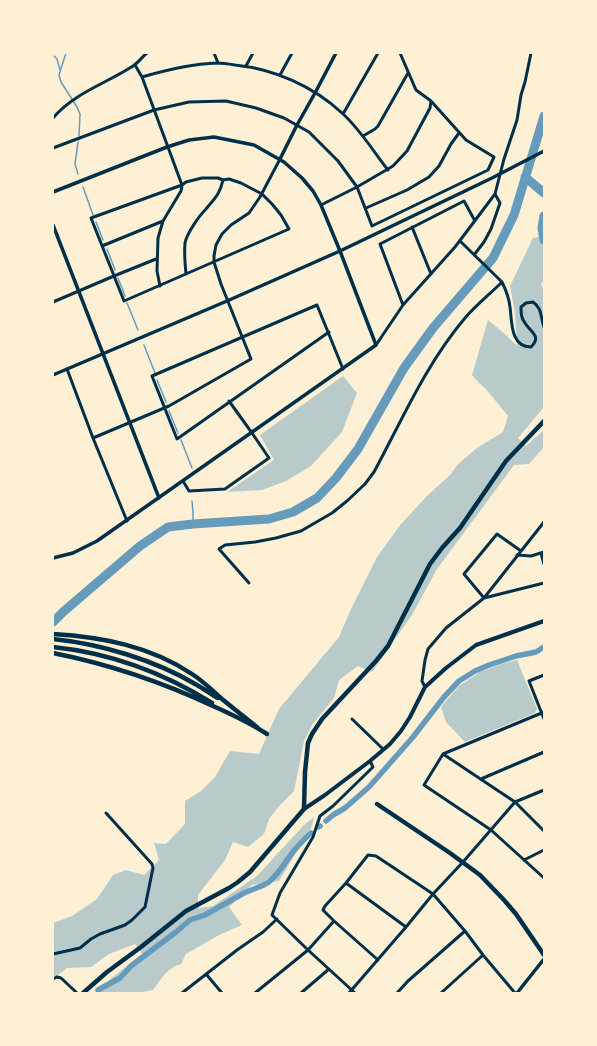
<!DOCTYPE html>
<html>
<head>
<meta charset="utf-8">
<style>
	body { margin:0 }
	#map { position:relative; width:597px; height:1046px; overflow:hidden; background:#fdf0d5; font-family:"Source Sans 3",sans-serif }
	canvas { display:block }
	.frame { position:absolute; inset:0; border:54px solid #fdf0d5; pointer-events:none }
</style>
</head>
<body>
<div id="map">
<canvas width="597" height="1046"></canvas>
<div class="frame"></div>
</div>
<script>
const c = document.querySelector('canvas').getContext('2d');
c.lineJoin = 'round';
function paint(path, color) {
  c.fillStyle = color;
  c.fill(path, 'evenodd');
}
function stroke(path, color, width, dash) {
  c.strokeStyle = color;
  c.lineWidth = width;
  c.lineCap = dash ? 'butt' : 'round';
  c.setLineDash(dash || []);
  c.stroke(path);
}
paint(new Path2D(`
	M544,236v45l-3,2 3,9v115l-26,31 8,8 18,-16v17l-15,17 -15,1 -77,104 -25,46 -40,57 -14,-6 -19,14 -5,18 -22,27 -8,16 -10,50 -14,14 -11,14 -5,15 -16,13 -15,-5 -8,18 -27,35v13l15,-2 44,-30 47,-51 10,-8 -2,9 -33,55 -27,4 -23,22 13,18 -23,10 -33,19 -5,10c-14,4 -20,15 -28,26l-16,3h-43l19,-16 29,-23 -7,-10 -26,10 -18,13 -24,1 -14,11v-56l19,-7 25,-17 16,-24 13,-5 18,5 15,-15 -5,-17 12,1 19,-20v-23l16,-10 14,-14 15,-26 29,3 20,-45 60,-72 12,-28 26,-52 24,-33 26,-28 23,-21 8,-11 19,-16 26,-16 5,-16 -22,-27 -7,-6 -7,-8 16,-55 18,15 11,11 -2,-33 -5,-27 23,-48z
	M343,376l14,17 -15,39 -31,34 -25,15 -24,9 -35,2 47,-32 -14,-25z
	M517,660l20,49 -2,4 -70,29 -19,-20 -5,-15 18,-21 21,-14 21,-8z`), '#b9caca');
stroke(new Path2D(`
	M66,53l-7,22 2,7 16,25 3,7 -1,22
	M53,55l4,4 3,11
	M78,174l-3,-10 3,-22
	M83,187l10,28
	M96,222l7,18
	M107,249l8,21
	M118,278l7,18
	M127,303l11,27
	M144,345l11,28
	M157,380l9,22
	M169,411l9,22
	M181,440l11,28
	M192,501l1,11v12`), '#669bbc', 1.5);
stroke(new Path2D(`
	M326,821l7,-6 12,-7 24,-21 44,-50 31,-40 15,-16 16,-10 14,-6 27,-9 20,-4 8,-5
	M318,827l2,-1
	M270,881c9,-8 15,-18 22,-28 6,-7 12,-14 19,-20
	M98,990l22,-12 11,-12 45,-34 14,-12 15,-5 39,-22 20,-8 5,-3`), '#669bbc', 5.5);
stroke(new Path2D(`
	M525,177l19,16
	M544,240l-2,-12 2,-12
	M53,622l10,-10 77,-66 28,-19 25,-3 76,-5 24,-7 24,-14 19,-20 22,-29 46,-81 29,-40 60,-70 21,-43 30,-99`), '#669bbc', 9);
stroke(new Path2D(`
	M214,53l4,10
	M135,65l7,12 40,108 -1,6 -18,30 -5,17 -1,33 3,15
	M246,66l7,-13
	M280,75l12,-22
	M142,77c24,-7 49,-13 75,-14 6,0 12,1 18,2 39,4 78,21 107,48 18,16 31,38 46,57
	M343,114l35,-61
	M53,118c21,-25 54,-35 80,-52 5,-3 9,-9 14,-13
	M363,136l12,-7 3,-3 30,-53
	M53,148l101,-38 35,-8 37,-1 30,7 28,10 25,14 29,29 19,26 15,39 116,-56 6,-13 -28,-17 -35,-39 -15,-11 -16,-37
	M202,178h16l5,2 6,-1 12,4 21,11 10,10 9,11 8,14 -165,72 -33,-83 91,-33 4,-3z
	M321,205l36,-18 36,-21 14,-15 23,-43 1,-7
	M366,208l41,-18 22,-13 10,-11 12,-22 8,-11
	M412,227l19,47
	M460,241l42,41c4,8 7,16 8,25 2,14 0,40 21,40 11,-11 0,-14 -6,-24 -4,-5 -4,-10 -4,-16l5,-4 7,-1c10,7 7,15 11,25
	M102,246l61,-25
	M474,255l10,-13 7,-13 9,-26 -5,-9
	M186,274c-1,-10 -2,-21 -1,-31 2,-10 14,-27 21,-34 9,-11 14,-15 17,-29
	M53,302l61,-26 42,-17
	M403,305l-23,-61 84,-43 11,20
	M329,332l-152,107 -25,-63 165,-71 26,64
	M376,345l27,-40 52,-58 40,-53 9,-35 13,-39 4,-25 4,-13 6,-29
	M67,369l26,69 34,83
	M93,438l76,-32 82,-47 -30,-75 -7,-22v-6l2,-11 6,-11 9,-9 18,-12 11,-16 20,-38
	M183,481l6,10 36,-2 44,-31 -17,-25 -23,-32
	M541,553l3,11
	M517,555l14,1 13,-4
	M249,583l-30,-34 6,-4 30,-3 21,-4 25,-7 31,-18 15,-12 18,-17 9,-12c28,-52 52,-108 91,-154 11,-13 25,-24 37,-36
	M484,598l-20,-24 33,-40 24,17
	M484,598l60,-15
	M544,675l-15,6 15,38
	M425,687l-3,-6 3,-21 3,-11 18,-21 38,-30 60,-76
	M544,712l-101,42 -19,31 67,45 53,48
	M352,719l31,30
	M443,754l72,48 29,29
	M481,779l63,-27
	M524,860l20,-10
	M346,883l60,44
	M334,921l44,39
	M53,954l27,-6 11,-9 9,-5 25,-9 7,-5 13,-13 8,-39 -1,-4 -46,-51
	M206,974l16,19
	M53,979l4,-2 4,1 16,15
	M182,993l55,-43 26,-18 14,-13
	M255,993l53,-43 26,-29 -11,-11 2,-4 21,-23 22,-28 8,1 57,38 32,37 18,24 32,38
	M301,993l28,-24
	M349,993l57,-66 27,-33 30,-32 52,-60 29,-12
	M355,993l-47,-43 -36,-35 8,-22 33,-56 7,-21 13,-10 40,-39 -3,-6
	M397,993l11,-12 57,-50
	M441,993l42,-38`), '#003049', 3);
stroke(new Path2D(`
	M280,159l17,-34 18,-32 21,-40
	M53,192l114,-45 22,-7 25,-3 40,8 30,17 18,16 11,13 8,14 19,46 152,-73 52,-27
	M53,225l106,273
	M53,375l174,-74 113,-50 36,94 -279,196 -24,12 -20,5
	M517,993l27,-34`), '#003049', 3.5);
stroke(new Path2D(`
	M304,809l21,-14 45,-34 20,-17 11,-13 9,-14 15,-30 21,-19 30,-23 68,-24`), '#003049', 4);
stroke(new Path2D(`
	M53,634c49,3 97,12 139,40 11,7 20,16 30,25 12,10 24,19 36,29
	M53,639c48,5 102,21 144,46 7,4 14,9 21,13
	M53,647c57,6 111,26 159,56
	M53,653c55,11 109,29 160,53 18,8 37,17 54,28
	M377,804l73,49 30,22 24,25 12,14 28,41
	M83,993l24,-21 34,-25 45,-36 43,-23 9,-6 12,-10 54,-63 1,-37 3,-29 4,-9 10,-15 54,-58 12,-15 42,-82 12,-16 18,-20 46,-67 38,-40`), '#003049', 4.5);
</script>
</body>
</html>
